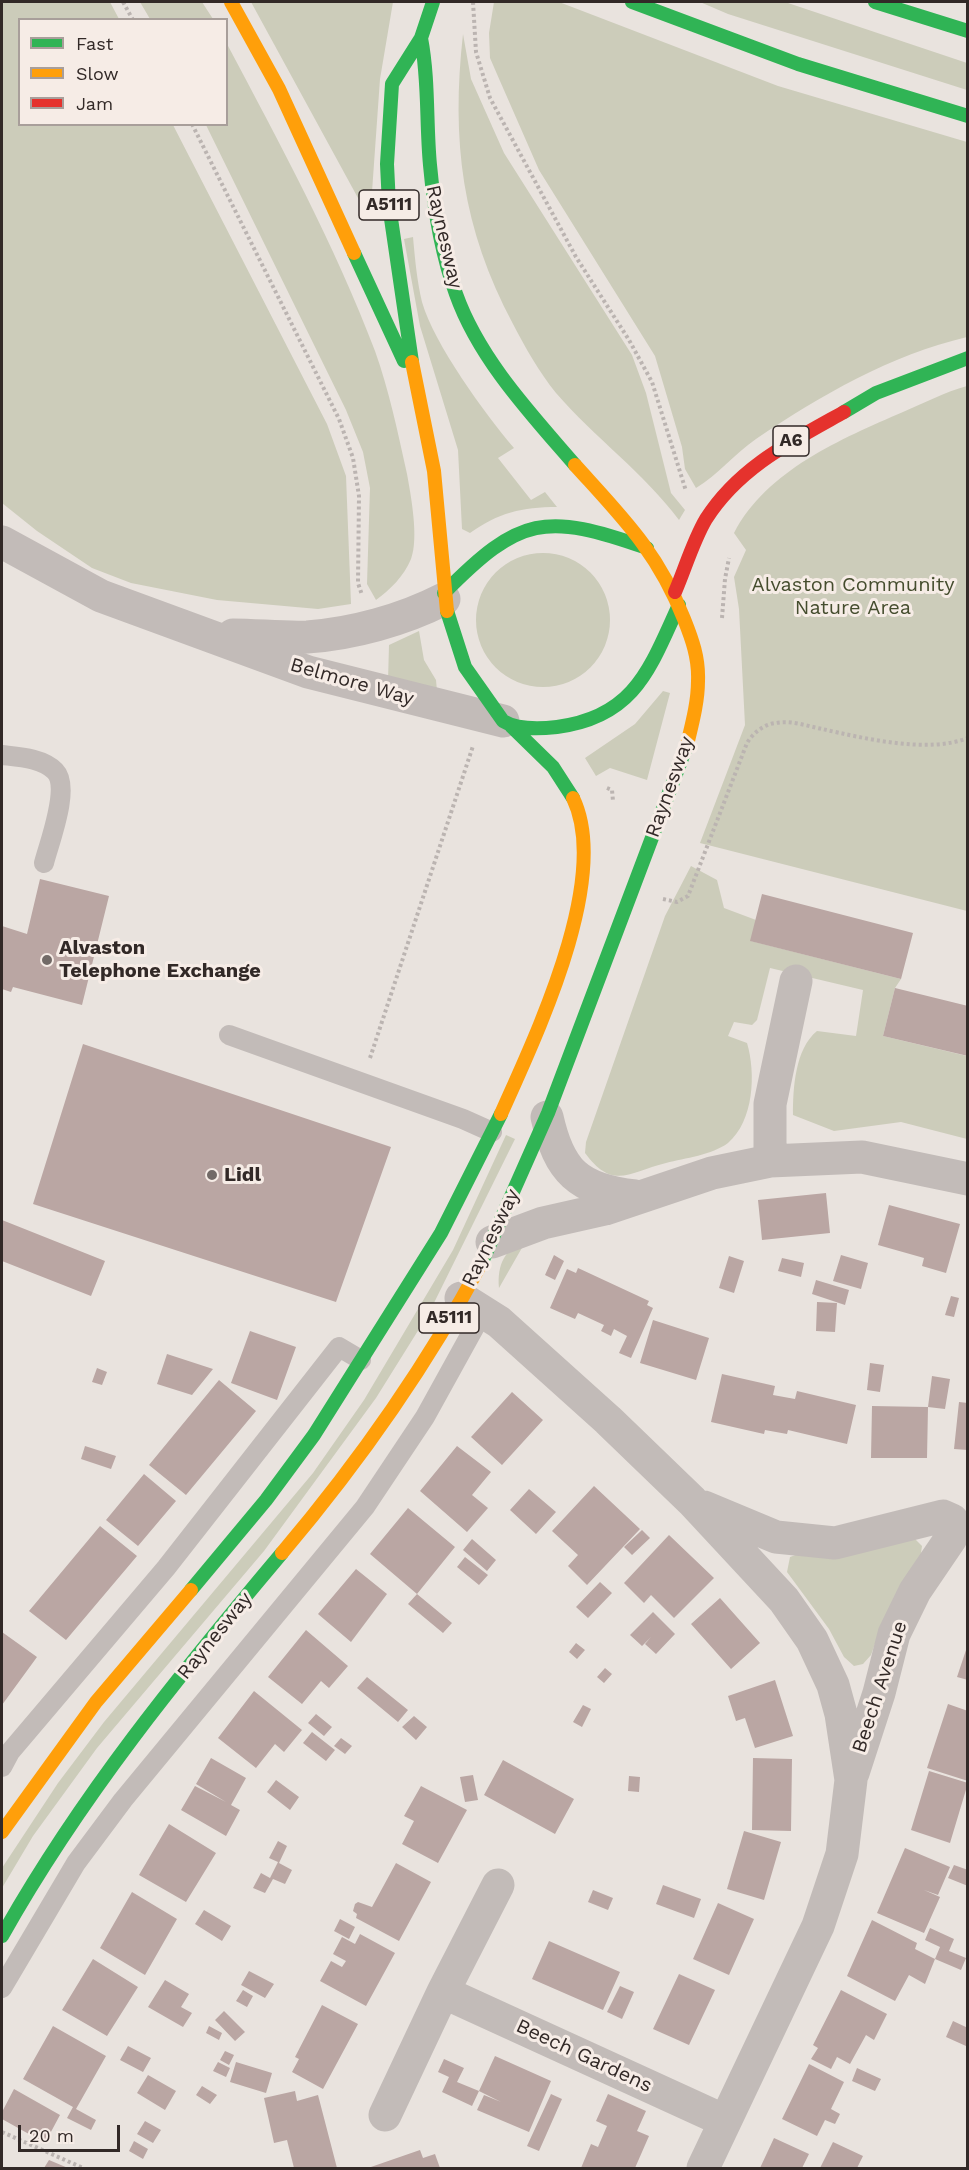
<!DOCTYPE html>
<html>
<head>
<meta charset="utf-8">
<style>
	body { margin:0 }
	#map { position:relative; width:969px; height:2170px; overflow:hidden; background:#e9e3de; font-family:"Work Sans",sans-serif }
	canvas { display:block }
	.frame { position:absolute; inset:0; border:3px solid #322927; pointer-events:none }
	.legend { position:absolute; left:18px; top:18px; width:210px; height:108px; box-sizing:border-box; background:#f6ece6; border:2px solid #a89e9a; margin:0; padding:8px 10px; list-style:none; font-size:18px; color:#322927 }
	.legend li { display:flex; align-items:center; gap:12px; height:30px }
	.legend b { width:30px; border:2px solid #a89e9a }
	.scale { position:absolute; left:18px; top:2125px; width:102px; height:27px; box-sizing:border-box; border:3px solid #322927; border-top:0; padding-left:8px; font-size:18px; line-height:21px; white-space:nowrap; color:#322927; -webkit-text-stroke:4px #f6ece6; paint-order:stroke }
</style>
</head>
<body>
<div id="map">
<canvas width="969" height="2170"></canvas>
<div class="frame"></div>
<ul class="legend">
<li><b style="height:8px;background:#30b455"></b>Fast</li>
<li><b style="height:8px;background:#ff9f0a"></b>Slow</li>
<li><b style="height:8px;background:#e5322d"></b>Jam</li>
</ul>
<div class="scale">20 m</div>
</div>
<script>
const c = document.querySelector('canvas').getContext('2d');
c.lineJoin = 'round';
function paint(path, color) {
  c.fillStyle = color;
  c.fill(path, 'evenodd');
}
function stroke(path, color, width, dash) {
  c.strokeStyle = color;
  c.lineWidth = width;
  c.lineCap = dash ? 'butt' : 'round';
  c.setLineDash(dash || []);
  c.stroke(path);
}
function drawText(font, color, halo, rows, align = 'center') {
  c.font = font + ' "Work Sans",sans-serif';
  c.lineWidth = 6;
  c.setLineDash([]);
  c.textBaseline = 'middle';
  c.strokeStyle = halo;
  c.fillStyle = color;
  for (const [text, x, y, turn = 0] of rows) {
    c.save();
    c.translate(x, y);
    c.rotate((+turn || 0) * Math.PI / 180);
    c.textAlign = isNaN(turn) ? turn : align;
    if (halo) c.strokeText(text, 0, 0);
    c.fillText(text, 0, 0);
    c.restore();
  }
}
paint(new Path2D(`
	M2,2h108l9,17 -99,1v104l153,1 154,299 19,52 5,128 -33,5 -101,-9 -86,-17 -39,-15 -55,-37 -35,-28z
	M140,2h62l11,17h-63z
	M251,2h142l-13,77 -10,141z
	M494,2h65l219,84 189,56v195c-76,18 -146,58 -211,102 -22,15 -38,36 -60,49l-11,-19 -3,-22 -27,-91 -116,-186 -39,-89 -10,-23 -1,-25z
	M700,2h85l182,61v27l-239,-76z
	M463,34l8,45 33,74 128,202 14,38 25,100 14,17 -6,10c-35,-47 -84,-82 -123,-127 -17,-21 -31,-46 -43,-69 -51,-96 -62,-183 -50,-290z
	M227,44c53,100 108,201 148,307 14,39 23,82 32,123 4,22 12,64 4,85 -7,17 -21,31 -35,41l-9,-16 3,-96 -7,-36 -17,-42 -140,-285 20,-1z
	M413,237c2,22 4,44 9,65 12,42 63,112 92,146l-16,10 33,42 14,-8 12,15c-35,0 -59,6 -87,26l-8,-4 -4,-79 -38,-124 -16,-87z
	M967,386v525l-267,-68 45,-118 -6,-116 -5,-32 12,-27 -12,-17c33,-63 107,-94 169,-121 21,-9 42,-20 64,-26z
	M476 620a67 67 0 1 1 134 0a67 67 0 1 1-134 0Z
	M419,631l5,29 12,20 1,11 -49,-10 1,-36z
	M663,691l7,2 -23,87 -37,-12 -14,8 -11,-18 50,-34z
	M691,866l26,14 7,28 32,12 -5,21 150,38 -6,9 -12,48 84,20v83l-66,-17 -67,9 -41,-16c0,-27 2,-66 24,-84l39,5 7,-46 -93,-22 -13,52 -5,5 -18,-3 -6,14 19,7c9,30 7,78 -19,100 -16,12 -43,15 -62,20 -37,9 -53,28 -81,-10l1,-11 79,-226z
	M506,1135l9,4 -86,174 -53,85 -112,153 -167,197 -64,88 -31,52v-20l56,-85 46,-61 209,-249 51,-73 89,-150z
	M527,1239l-28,49c-2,-24 6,-39 28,-49z
	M914,1538l8,8 -2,14 -40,70 -9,25 -8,9 -9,2 -10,-9 -15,-28 -42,-57 3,-15 14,-5z`), '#ccccba');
paint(new Path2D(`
	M40,879l69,17 -27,109 -69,-18 -2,5 -9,-3v-63l25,8z
	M762,894l151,39 -12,46 -151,-38z
	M895,988l73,18v50l-85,-20z
	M83,1044l308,103 -55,155 -303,-98z
	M826,1193l4,40 -68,7 -4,-40z
	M889,1205l71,19 -14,49 -24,-7 2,-8 -46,-13z
	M2,1220l103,41 -14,35 -89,-35z
	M554,1255l10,6 -9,19 -10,-5z
	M841,1255l27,8 -7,26 -28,-8z
	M729,1256l15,5 -10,32 -15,-5z
	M782,1258l22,5 -3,14 -23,-6z
	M578,1268l71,33 -2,4 6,3 -22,50 -12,-5 8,-17 -13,-7 -3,7 -10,-5 3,-6 -26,-12 -3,6 -25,-11 17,-39 9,4z
	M816,1280l33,10 -4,15 -33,-11z
	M951,1296l8,2 -5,19 -9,-2z
	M817,1302l20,1 -2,29 -19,-1z
	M653,1320l56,18 -13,42 -56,-17z
	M250,1331l46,16 -19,53 -46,-17z
	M167,1354l46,15 -21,26 -35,-11z
	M870,1363l14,2 -4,27 -13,-2z
	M97,1368l10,4 -5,13 -10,-3z
	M722,1374l53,12 -2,9 22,4 2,-8 59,14 -9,39 -59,-14 -1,4 -22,-4 -1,4 -53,-12z
	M932,1376l18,3 -5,30 -17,-2z
	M219,1380l37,31 -70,84 -37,-30z
	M512,1392l31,28 -41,45 -31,-28z
	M959,1402l9,1v47l-14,-1z
	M872,1406l56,1 -1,51h-56z
	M85,1446l31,10 -5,13 -30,-10z
	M457,1446l34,26 -19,23 16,13 -21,24 -47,-41z
	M144,1474l32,27 -38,45 -32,-26z
	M594,1486l46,43 -53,56 -19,-19 10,-11 -26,-24z
	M529,1489l27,23 -20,22 -26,-24z
	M408,1508l47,39 -38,47 -47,-40z
	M100,1526l37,30 -71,84 -37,-29z
	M642,1530l8,8 -18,17 -8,-8z
	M669,1535l45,43 -40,40 -23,-23 -7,8 -20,-20z
	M472,1539l24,21 -9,11 -24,-21z
	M465,1557l23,18 -9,10 -22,-18z
	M356,1569l31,25 -36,48 -33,-28z
	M600,1582l12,11 -24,25 -12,-11z
	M417,1594l35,29 -9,10 -35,-29z
	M720,1598l40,45 -29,26 -40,-45z
	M653,1612l22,22 -19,20 -11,-10 6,-7 -9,9 -12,-11z
	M306,1630l42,36 -19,22 -8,-7 -19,23 -34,-27z
	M2,1632l35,25 -35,48z
	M576,1643l9,7 -8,9 -8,-7z
	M967,1647h1v33l-11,-3z
	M605,1668l7,6 -8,9 -7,-6z
	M367,1677l41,33 -10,12 -41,-34z
	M775,1680l18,56 -38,12 -10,-30 -9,3 -8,-25z
	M254,1691l48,39 -18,22 -9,-8 -19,24 -38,-30z
	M948,1704l20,7v70l-41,-13z
	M583,1705l8,4 -9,18 -9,-5z
	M316,1714l16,13 -8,9 -16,-13z
	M414,1716l13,11 -11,13 -14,-13z
	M312,1732l23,18 -9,11 -23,-18z
	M341,1738l11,8 -7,8 -11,-8z
	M211,1758l35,20 -15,27 9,5 -14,26 -45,-26 14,-24 31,16 -30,-18z
	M753,1758l39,1 -1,72 -39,-1z
	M503,1760l71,39 -19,35 -71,-39z
	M929,1771l39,12 -18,60 -39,-13z
	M473,1775l5,25 -13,2 -5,-25z
	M629,1776l11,1 -1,15 -11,-1z
	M276,1780l23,17 -9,13 -23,-18z
	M421,1786l46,24 -29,53 -36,-19 12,-23 -10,-5z
	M169,1824l47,29 -30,49 -47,-27z
	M744,1831l37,11 -17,58 -37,-11z
	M278,1841l9,5 -8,17 13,7 -7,14 -12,-5 -8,14 -12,-5 8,-15 9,5 8,-16 -9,-4z
	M905,1848l45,19 -12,28 -14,-5 16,7 -16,36 -47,-20z
	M396,1863l35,19 -32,59 -43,-23 1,-4 -4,-3 2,-7 3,-2 14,5z
	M954,1865l14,5v16l-20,-8z
	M663,1885l38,14 -7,19 -38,-14z
	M593,1890l20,8 -5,12 -20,-8z
	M132,1892l45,27 -32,56 -45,-27z
	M718,1903l36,16 -25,56 -36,-16z
	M204,1910l27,16 -9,15 -27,-17z
	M340,1919l15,8 -6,12 -15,-8z
	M872,1920l45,23 -2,6 20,10 -10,25 -16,-9 -14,26 -48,-25z
	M930,1928l24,11 -5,12 17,7 -5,12 -26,-11 5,-12 -15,-7z
	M360,1934l35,19 -29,53 -46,-25 11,-20 11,6 4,-6 -13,-7 9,-17 13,7z
	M549,1941l71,31 -17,38 -71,-31z
	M93,1959l45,28 -31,49 -45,-26z
	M249,1971l25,13 -9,14 -24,-13z
	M679,1974l36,16 -26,55 -36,-16z
	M165,1980l24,14 -8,13 11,6 -9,14 -35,-20z
	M620,1986l14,6 -12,27 -15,-7z
	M243,1990l10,6 -6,11 -11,-6z
	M841,1990l46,24 -13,26 -8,-5 -16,29 -13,-7 -6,12 -20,-10 7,-11 -5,-3z
	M322,2005l36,19 -35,65 -31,-17 7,-13 -4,-2z
	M224,2011l21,21 -10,9 -20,-21z
	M953,2021l15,7 -2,18 -20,-9z
	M53,2026l53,30 -30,53 20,11 -5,10 -24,-12 6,-11 -50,-28z
	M209,2026l13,7 -3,7 -13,-7z
	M128,2046l23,12 -8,14 -23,-12z
	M225,2051l9,4 -5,10 -9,-5z
	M495,2056l56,25 -22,51 -52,-22 7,-15 17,7 -22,-11z
	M444,2059l20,9 -7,14 22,9 -7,15 -30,-14 7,-15 -11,-5z
	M218,2062l12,6 -4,9 -13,-6z
	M236,2062l36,11 -6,20 -36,-11z
	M809,2064l35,18 -13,27 9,5 -5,10 -10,-4 -8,16 -35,-17z
	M857,2068l24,11 -6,12 -23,-10z
	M148,2075l28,16 -11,19 -28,-17z
	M202,2086l15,9 -7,9 -14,-9z
	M14,2089l46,26 -15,28 -43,-24v-7z
	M295,2091l2,10 21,-6 19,73h-43l-7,-28 -13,3 -10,-45z
	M551,2094l11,5 -23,52 -12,-5z
	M608,2094l38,17 -9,20 12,5 -14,32h-54l10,-24 7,3 9,-21 -11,-5z
	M145,2121l16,9 -8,13 -16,-9z
	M774,2138l35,16 -7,14h-42z
	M134,2141l14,8 -5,10 -14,-8z
	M833,2142l30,14 -6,12h-37z
	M420,2150l3,8 12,-4 5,14h-72z
	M49,2160l19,8h-24z`), '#baa6a3');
stroke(new Path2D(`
	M123,2l10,18
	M473,2l3,50 14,46 86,159 53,83 23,42 34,109
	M192,124l147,295 14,39 6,38 -1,87 4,12
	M722,618l3,-39 4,-21
	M607,788l5,2 1,11
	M663,899l14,3 11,-6 59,-153c6,-10 17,-19 29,-20 15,-3 31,3 46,6 41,9 105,25 146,9
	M370,1058l103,-312
	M2,2132l81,36`), '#bbb4b1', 4, [3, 3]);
stroke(new Path2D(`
	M2,755c17,2 40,3 53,16 16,16 -6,72 -11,92
	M229,1035l234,84 29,13
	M2,1767l8,-15 156,-184 173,-221 22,13
	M2,1988l74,-125 47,-63 242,-293 60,-90 58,-105`), '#c2bbb8', 20);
stroke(new Path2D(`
	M2,542l99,54 207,76 195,49
	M233,635c24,0 50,3 74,2 45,-3 96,-17 137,-38
	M547,1117c12,54 31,73 88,79
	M770,1161v-57l26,-123
	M492,1242l51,-19 62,-14 107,-36 58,-12 92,-4 106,22
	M461,1298l38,24 109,98 84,81 92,99 28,40 21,45 8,29 10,66 -9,74 -24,72 -115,242
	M704,1507l72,30 59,6 108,-27 9,4 2,10 -3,8 -36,53 -21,43 -15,59 -26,80
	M443,1992l55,-107
	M385,2115l58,-123 282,129`), '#c2bbb8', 33);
stroke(new Path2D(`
	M632,2l166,62 170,52
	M875,2l93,29
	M421,38c8,42 5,85 9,127 4,44 11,88 26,129 23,65 75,120 119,171
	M354,253l50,108
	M412,362l-23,-157 -2,-41 5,-80 29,-46 12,-36
	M844,412l32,-19 92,-35
	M444,593c76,-77 101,-81 203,-45
	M447,611l18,56 38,54c15,9 36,8 54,6 78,-10 93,-59 122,-122
	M511,726l42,41 20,31
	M482,1262l66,-149 139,-368
	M191,1590l75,-90 48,-65 127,-202 60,-119
	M2,1936c78,-139 178,-262 280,-383`), '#30b455', 14);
stroke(new Path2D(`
	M231,2l48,87 75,164
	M412,362l22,109 13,140
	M575,465c47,52 83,87 109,154 8,20 15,39 14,62 0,21 -6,43 -11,64
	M501,1114c34,-77 111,-235 72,-316
	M282,1553c77,-91 144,-186 200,-291
	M2,1832l94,-130 95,-112`), '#ff9f0a', 14);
stroke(new Path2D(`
	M675,592c10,-23 18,-51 31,-73 33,-52 86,-78 138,-107`), '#e5322d', 14);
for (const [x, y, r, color] of [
	[47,960,6,"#726a67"],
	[212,1175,6,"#726a67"]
]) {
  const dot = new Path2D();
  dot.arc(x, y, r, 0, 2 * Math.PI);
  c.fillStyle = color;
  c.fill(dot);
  stroke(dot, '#f6ece6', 2);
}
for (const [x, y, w] of [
	[389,205,60],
	[791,441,36],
	[449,1318,60]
]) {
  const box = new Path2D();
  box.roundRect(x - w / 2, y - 15, w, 30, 4.5);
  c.fillStyle = '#f6ece6';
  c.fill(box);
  stroke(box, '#322927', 1.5);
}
drawText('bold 18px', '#322927', null, [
	["A5111",389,205],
	["A6",791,441],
	["A5111",449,1318]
]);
drawText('20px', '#322927', '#f6ece6', [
	["Raynesway",444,237,77],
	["Belmore Way",352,682,16],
	["Raynesway",670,787,-70],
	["Raynesway",491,1238,-64],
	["Raynesway",215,1636,-51],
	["Beech Avenue",880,1687,-72],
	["Beech Gardens",584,2056,25]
]);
drawText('20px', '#454d2e', '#f6ece6', [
	["Alvaston Community",853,585],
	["Nature Area",853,608]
]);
drawText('bold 20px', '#322927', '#f6ece6', [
	["Alvaston",59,948],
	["Telephone Exchange",59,971],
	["Lidl",224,1175]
], 'left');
</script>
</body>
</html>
